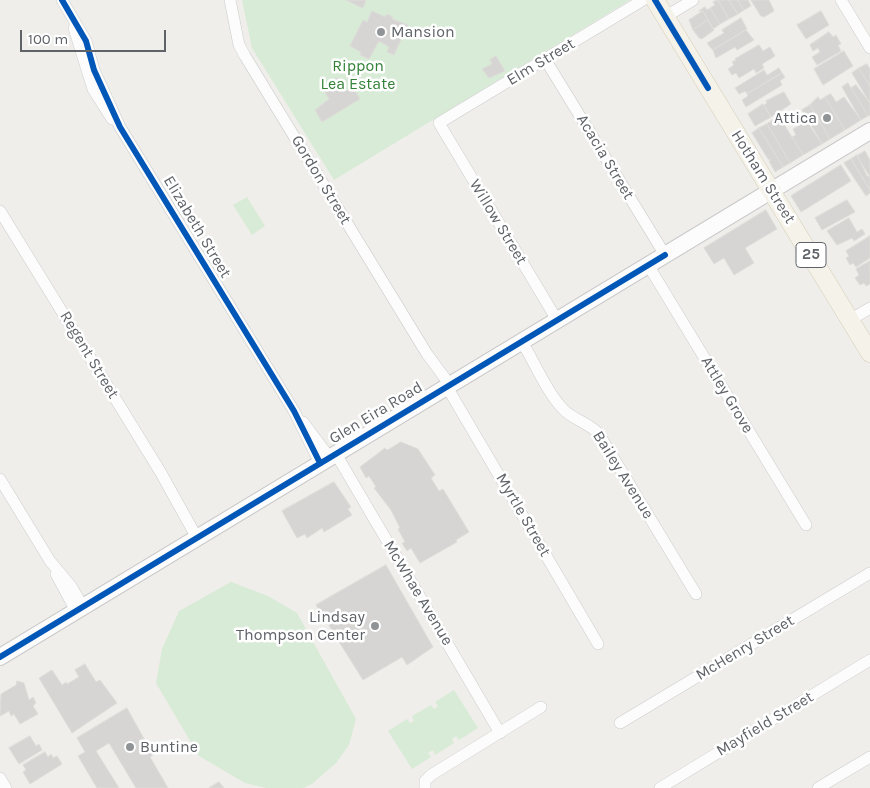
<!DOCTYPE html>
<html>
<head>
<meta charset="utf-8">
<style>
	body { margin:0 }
	#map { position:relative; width:870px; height:788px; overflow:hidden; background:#efeeea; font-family:Karla,sans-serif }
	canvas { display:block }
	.scale { position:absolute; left:20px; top:30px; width:146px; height:22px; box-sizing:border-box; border:2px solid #5f6368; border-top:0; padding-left:6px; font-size:15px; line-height:18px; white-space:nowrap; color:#5f6368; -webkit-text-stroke:4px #fff; paint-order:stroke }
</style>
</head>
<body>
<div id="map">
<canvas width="870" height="788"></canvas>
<div class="scale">100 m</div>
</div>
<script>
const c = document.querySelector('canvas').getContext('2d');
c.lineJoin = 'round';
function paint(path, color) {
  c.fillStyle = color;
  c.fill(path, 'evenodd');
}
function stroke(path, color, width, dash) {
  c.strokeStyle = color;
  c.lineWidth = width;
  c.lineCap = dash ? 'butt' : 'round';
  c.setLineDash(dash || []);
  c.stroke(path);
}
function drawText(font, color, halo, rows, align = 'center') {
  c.font = font + ' Karla,sans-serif';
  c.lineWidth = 5;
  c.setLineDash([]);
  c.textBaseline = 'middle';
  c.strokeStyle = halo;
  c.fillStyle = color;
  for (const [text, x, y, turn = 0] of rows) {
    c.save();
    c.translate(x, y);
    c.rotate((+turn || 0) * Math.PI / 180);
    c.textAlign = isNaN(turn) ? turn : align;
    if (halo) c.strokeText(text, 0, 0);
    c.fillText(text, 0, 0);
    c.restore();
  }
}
paint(new Path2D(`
	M242,0h388l-296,180 -82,-132z
	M247,197l18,29 -13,9 -19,-30z
	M231,582l37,14 29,17 59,106 -7,26 -13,18 -24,21 -9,4h-37l-21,-5 -46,-27 -43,-73 6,-34 17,-38z
	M454,690l24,38 -19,12 -3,-4 -4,3 2,4 -19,12 -2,-5 -5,3 3,4 -19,12 -24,-38 19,-12 3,4 4,-2 -2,-5 19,-11 3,4 4,-3 -3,-4z`), '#d8ebd6');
const building = new Path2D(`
	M346,0h20l-3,8z
	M718,0l11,19 -9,5 -10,-16 5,-3 -2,-3z
	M718,0h11l9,14 -9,5z
	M729,0h9l6,10 -6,4z
	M738,0h10l3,6 -7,4z
	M751,0h18l5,11 -10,6 -3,-1z
	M705,7l2,3 3,-2 10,16 -7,5 -10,-18h-4z
	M372,11l13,6 2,-3 6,3 -1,2 16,6 -14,30 -7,-3 2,-5 -10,-6 -10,18 -9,-4 1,-3 -11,-6 13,-26 4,2z
	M703,11l5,9 -15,10 -4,-10z
	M821,11l8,14 -23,14 -9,-14z
	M741,18l6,11 -34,21 -3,-3 -3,-4 17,-10 -2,-3z
	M708,20l6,10 -12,9 -3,-1 -6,-8z
	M746,30l8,10 -17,10 -2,-3 -19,11 -3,-8z
	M829,32l4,5 3,-2 5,9 -3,1 3,6 -24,14 -5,-8 8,-5 -2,-4 -5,3 -3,-6z
	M759,45l4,6 7,-4 5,9 -13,8 2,4 -8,5 -2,-4 -15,9 -3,-5 -4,2 -4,-6 6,-4 -2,-3 4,-2 -1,-1z
	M844,51l9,15 -30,19 -9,-16z
	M496,56l9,15 -16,7 -7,-9 10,-5 -2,-4z
	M867,64l3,5v17l-11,-18z
	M779,68l3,5 -35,21 -2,-3 -6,3 -4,-6 29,-18 3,5z
	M859,68l11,18v17l-18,-30z
	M782,73l3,4 -5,4 2,4 -36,22 -4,-7 6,-4 -1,-2z
	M338,78l8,13 7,-4 7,12 -38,23 -7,-12 14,-11 -7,-12z
	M848,83l20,33 -7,4 -19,-33z
	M856,85l14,18v12l-2,1 -17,-28z
	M784,92l7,12 -20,13 -7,-12 3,-2 -1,-2z
	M831,94l5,8 8,-5 17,23 -16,10 -20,-33z
	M818,97l2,3 5,-3 20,33 -15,9 -20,-34z
	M763,104l8,13 -16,9 -7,-12z
	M810,105l20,34 -8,5 -20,-34z
	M779,116l24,39 -13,8 -23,-39z
	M803,116l19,28 -19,11 -11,-18 4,-2 -3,-6 7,-4 -3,-5z
	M767,124l23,39 -7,4 -24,-39z
	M759,128l24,39 -8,5 -6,-11 2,-1 -3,-1 -16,-26z
	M865,151l5,9v17l-13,-21z
	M857,155l10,21 3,1v13l-19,-31z
	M851,159l19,31v3l-4,3 -22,-33z
	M841,165l10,16 -50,31 -10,-16z
	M847,200l8,12 -33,18 -7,-12z
	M766,210l11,19 -32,19 9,15 -20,12 -10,-17 -10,6 -10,-16z
	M849,218l8,14 5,-3 3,5 -11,7 -2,-3 -15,7 -10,-14z
	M870,236v22l-14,9 -3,-4 -3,2 -4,-7 3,-2 -3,-5z
	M870,261v23l-4,2 -2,-3 -4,2 -5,-7 4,-3 -3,-6z
	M401,442l17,7 17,26 -4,3 8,13 4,-2 26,43 -13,8 1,2 -37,21 -9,-15 -4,3 -5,-8 3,-1 -7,-13 2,-1 -9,-18 -17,-22 2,-1 -7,-11 -3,2 -6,-11 25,-19 2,2z
	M334,482l17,25 -3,2 4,6 -28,17 -2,-4 -15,10 -2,-4 -8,4 -15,-27z
	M386,565l47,82 -26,18 -5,-8 -39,23 -47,-75z
	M85,664l11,18 4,-2 17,23 -45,30 -33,-55 13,-8 10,15 4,-3 1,2 12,-7 -4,-7z
	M17,681l7,2 5,17 4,-3 3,6 -3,3 5,8 -18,10 -6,-10 -3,2 -2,-5 -9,5 1,-22 15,-9z
	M127,708l26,47 -3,2 18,31h-32l-27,-45 -13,8 23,37h-22l-19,-32 7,-4 -8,-14z
	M30,736l6,10 3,-2 3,6 -23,14 -10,-16z
	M45,752l3,5 3,-3 2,4 4,-2 5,8 -32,20 -7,-12 3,-2 -3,-5z
	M219,782l5,6h-15z`);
paint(building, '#d6d5d3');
stroke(building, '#deddd9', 1);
const minor = new Path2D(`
	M62,0l24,41 8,29 26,57 174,284 26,52
	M230,0l9,45 6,11 182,298 23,31
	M841,0l29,48
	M665,17l28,-17
	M74,28l19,61 19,30
	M545,59l120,196
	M0,211l161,262 36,65
	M648,265l158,260
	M557,320l-118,-197 204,-123
	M850,320l20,-12
	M522,342c13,21 24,49 41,67 10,11 25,13 36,25l97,160
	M447,387l151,257
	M303,422l27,36
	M336,454l164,279
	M0,479l50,82 21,25 12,21
	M56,574l20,37
	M620,723l250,-150
	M0,778l6,10
	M425,788v-7l6,-6 110,-68
	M660,788l210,-128
	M818,788l52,-31`);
const secondary = new Path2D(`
	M0,657l870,-526`);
const primary = new Path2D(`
	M655,0l215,353`);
stroke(minor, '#cbcccc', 12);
stroke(secondary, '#cacacb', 18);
stroke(primary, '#d7ceb8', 19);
stroke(minor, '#fdfcfc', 11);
stroke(secondary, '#fdfcfc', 16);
stroke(primary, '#f4f2e9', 18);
stroke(new Path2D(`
	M62,0l24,41 8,29 26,57 174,284 26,52
	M655,0l53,88
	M0,657l665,-402`), '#0057b8', 6);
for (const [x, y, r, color] of [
	[381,32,5,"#919496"],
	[827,118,5,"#919496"],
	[375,626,5,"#919496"],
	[130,747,5,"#919496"]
]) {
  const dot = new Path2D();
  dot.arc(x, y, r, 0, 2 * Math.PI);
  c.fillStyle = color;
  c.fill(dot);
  stroke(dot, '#fff', 2);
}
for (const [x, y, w] of [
	[811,255,30]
]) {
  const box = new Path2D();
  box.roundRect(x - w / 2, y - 12.5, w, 25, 4);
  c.fillStyle = '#fff';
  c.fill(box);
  stroke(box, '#5f6368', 1);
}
drawText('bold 15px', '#5f6368', null, [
	["25",811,255]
]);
drawText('16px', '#5f6368', '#fff', [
	["Mansion",391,32],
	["Attica",817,118,"right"],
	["Lindsay",365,617,"right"],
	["Thompson Center",365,635,"right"],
	["Buntine",140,747]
], 'left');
drawText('16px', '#5f6368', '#fff', [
	["Elm Street",541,62,-31],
	["Acacia Street",605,157,59],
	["Hotham Street",763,177,58],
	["Gordon Street",321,180,59],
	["Willow Street",498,222,59],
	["Elizabeth Street",197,227,59],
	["Regent Street",89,355,59],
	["Attley Grove",727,395,59],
	["Glen Eira Road",376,413,-31],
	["Bailey Avenue",623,475,58],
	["Myrtle Street",523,515,60],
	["McWhae Avenue",418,593,59],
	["McHenry Street",745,648,-31],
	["Mayfield Street",765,724,-31]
]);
drawText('16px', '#348238', '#fff', [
	["Rippon",358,66],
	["Lea Estate",358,84]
]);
</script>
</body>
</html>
